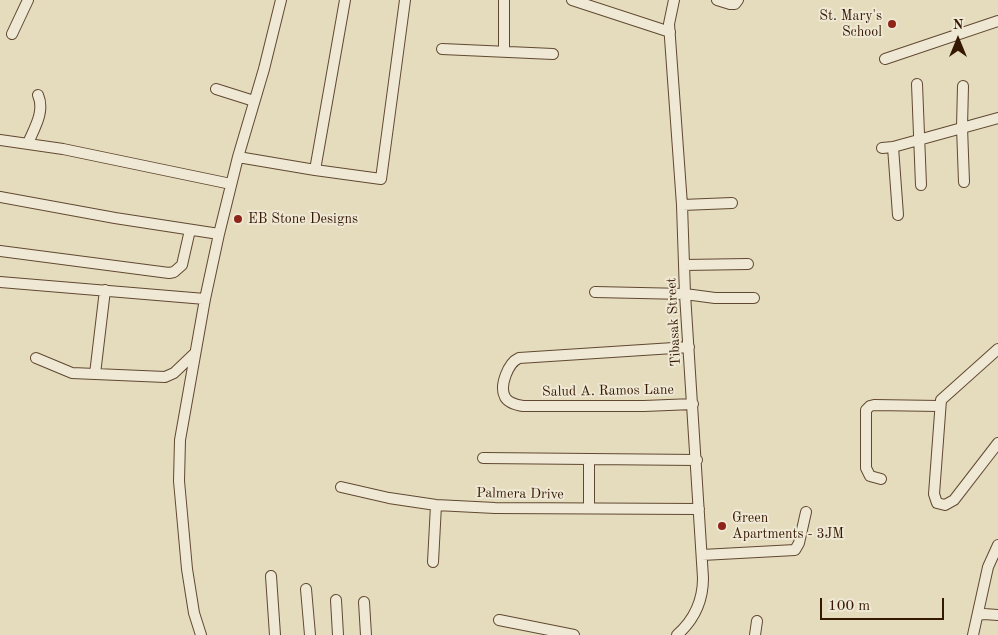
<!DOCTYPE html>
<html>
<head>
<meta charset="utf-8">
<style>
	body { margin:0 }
	#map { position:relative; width:998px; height:635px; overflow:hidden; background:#e5dbbd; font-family:"Old Standard TT",serif }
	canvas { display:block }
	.north { position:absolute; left:933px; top:15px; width:50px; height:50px; -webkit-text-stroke:4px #eee8d4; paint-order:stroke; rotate:0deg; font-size:14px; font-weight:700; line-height:20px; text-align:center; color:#351802 }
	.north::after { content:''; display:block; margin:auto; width:18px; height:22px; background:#351802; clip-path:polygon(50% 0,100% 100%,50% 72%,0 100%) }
	.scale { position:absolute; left:820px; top:598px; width:124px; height:22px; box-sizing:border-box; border:2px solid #351802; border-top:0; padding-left:6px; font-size:15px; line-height:18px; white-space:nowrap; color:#351802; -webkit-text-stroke:4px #eee8d4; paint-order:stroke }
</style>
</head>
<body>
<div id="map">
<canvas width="998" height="635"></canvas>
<div class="north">N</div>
<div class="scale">100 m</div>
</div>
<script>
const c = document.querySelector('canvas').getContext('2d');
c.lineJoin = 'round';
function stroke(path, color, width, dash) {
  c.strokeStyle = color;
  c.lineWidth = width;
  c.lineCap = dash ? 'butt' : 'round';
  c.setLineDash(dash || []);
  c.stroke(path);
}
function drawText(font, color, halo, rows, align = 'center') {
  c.font = font + ' "Old Standard TT",serif';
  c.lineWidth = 4;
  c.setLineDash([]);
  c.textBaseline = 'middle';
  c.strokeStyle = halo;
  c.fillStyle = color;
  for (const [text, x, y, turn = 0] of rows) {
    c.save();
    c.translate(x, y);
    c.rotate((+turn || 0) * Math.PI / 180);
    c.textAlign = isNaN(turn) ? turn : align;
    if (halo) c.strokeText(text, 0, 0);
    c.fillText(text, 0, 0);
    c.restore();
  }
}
const minor = new Path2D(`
	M504,0v52
	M572,0l98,32
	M674,0l-5,24 13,181 3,89 18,284c0,22 -9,42 -26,57
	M717,0l13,4h5l3,-4
	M12,34l16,-34
	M442,49l111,5
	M885,59l113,-38
	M917,84l4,101
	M963,86l-1,41 2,55
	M216,89l38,12
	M0,140l63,9 168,35
	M28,143c7,-16 17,-32 10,-48
	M893,147l5,68
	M882,148l11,-1 105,-29
	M238,157l77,13 66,9 24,-179
	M315,170l30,-170
	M0,197l115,21 104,16
	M682,205l50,-2
	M0,251l169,22 5,-1 8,-7 8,-35
	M684,265l64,-1
	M0,282l205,17
	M595,292l90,2 30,4h39
	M689,347l-170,11c-11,5 -20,28 -14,39 3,6 12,8 18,9h121l49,-2
	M998,349l-57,51 -7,94 3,9 8,2 9,-5 44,-57
	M36,358l36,15 93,4 9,-4 21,-20
	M95,374l10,-84
	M483,458l214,2
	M589,459v49
	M881,479l-11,-3 -4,-8v-58l4,-4 4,-1 65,1
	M341,487l48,11 47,7 59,3 204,1
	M702,555l93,-5 4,-7 7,-31
	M433,562l3,-57
	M271,576l4,59
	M306,589l4,46
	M336,600l2,35
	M364,602l2,33
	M978,615l6,-1 14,1
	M499,620l75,15
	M201,635l-7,-22 -7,-44 -8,-88 1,-41 25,-141 14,-65 19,-77 26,-88 17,-69
	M755,635l2,-14
	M973,635l15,-68 10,-22`);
stroke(minor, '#614931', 12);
stroke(minor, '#eee8d4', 10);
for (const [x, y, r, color] of [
	[892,24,5,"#8f2418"],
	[238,219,5,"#8f2418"],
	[722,526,5,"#8f2418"]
]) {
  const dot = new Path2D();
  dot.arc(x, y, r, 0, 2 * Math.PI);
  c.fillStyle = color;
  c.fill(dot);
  stroke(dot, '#eee8d4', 2);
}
drawText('14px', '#351802', '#eee8d4', [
	["St. Mary's",882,16,"right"],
	["School",882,32,"right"],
	["EB Stone Designs",248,219],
	["Green",732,518],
	["Apartments - 3JM",732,534]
], 'left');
drawText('14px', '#351802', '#eee8d4', [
	["Tibasak Street",674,322,-93],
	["Salud A. Ramos Lane",608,391,-1],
	["Palmera Drive",520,494,1]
]);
</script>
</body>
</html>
